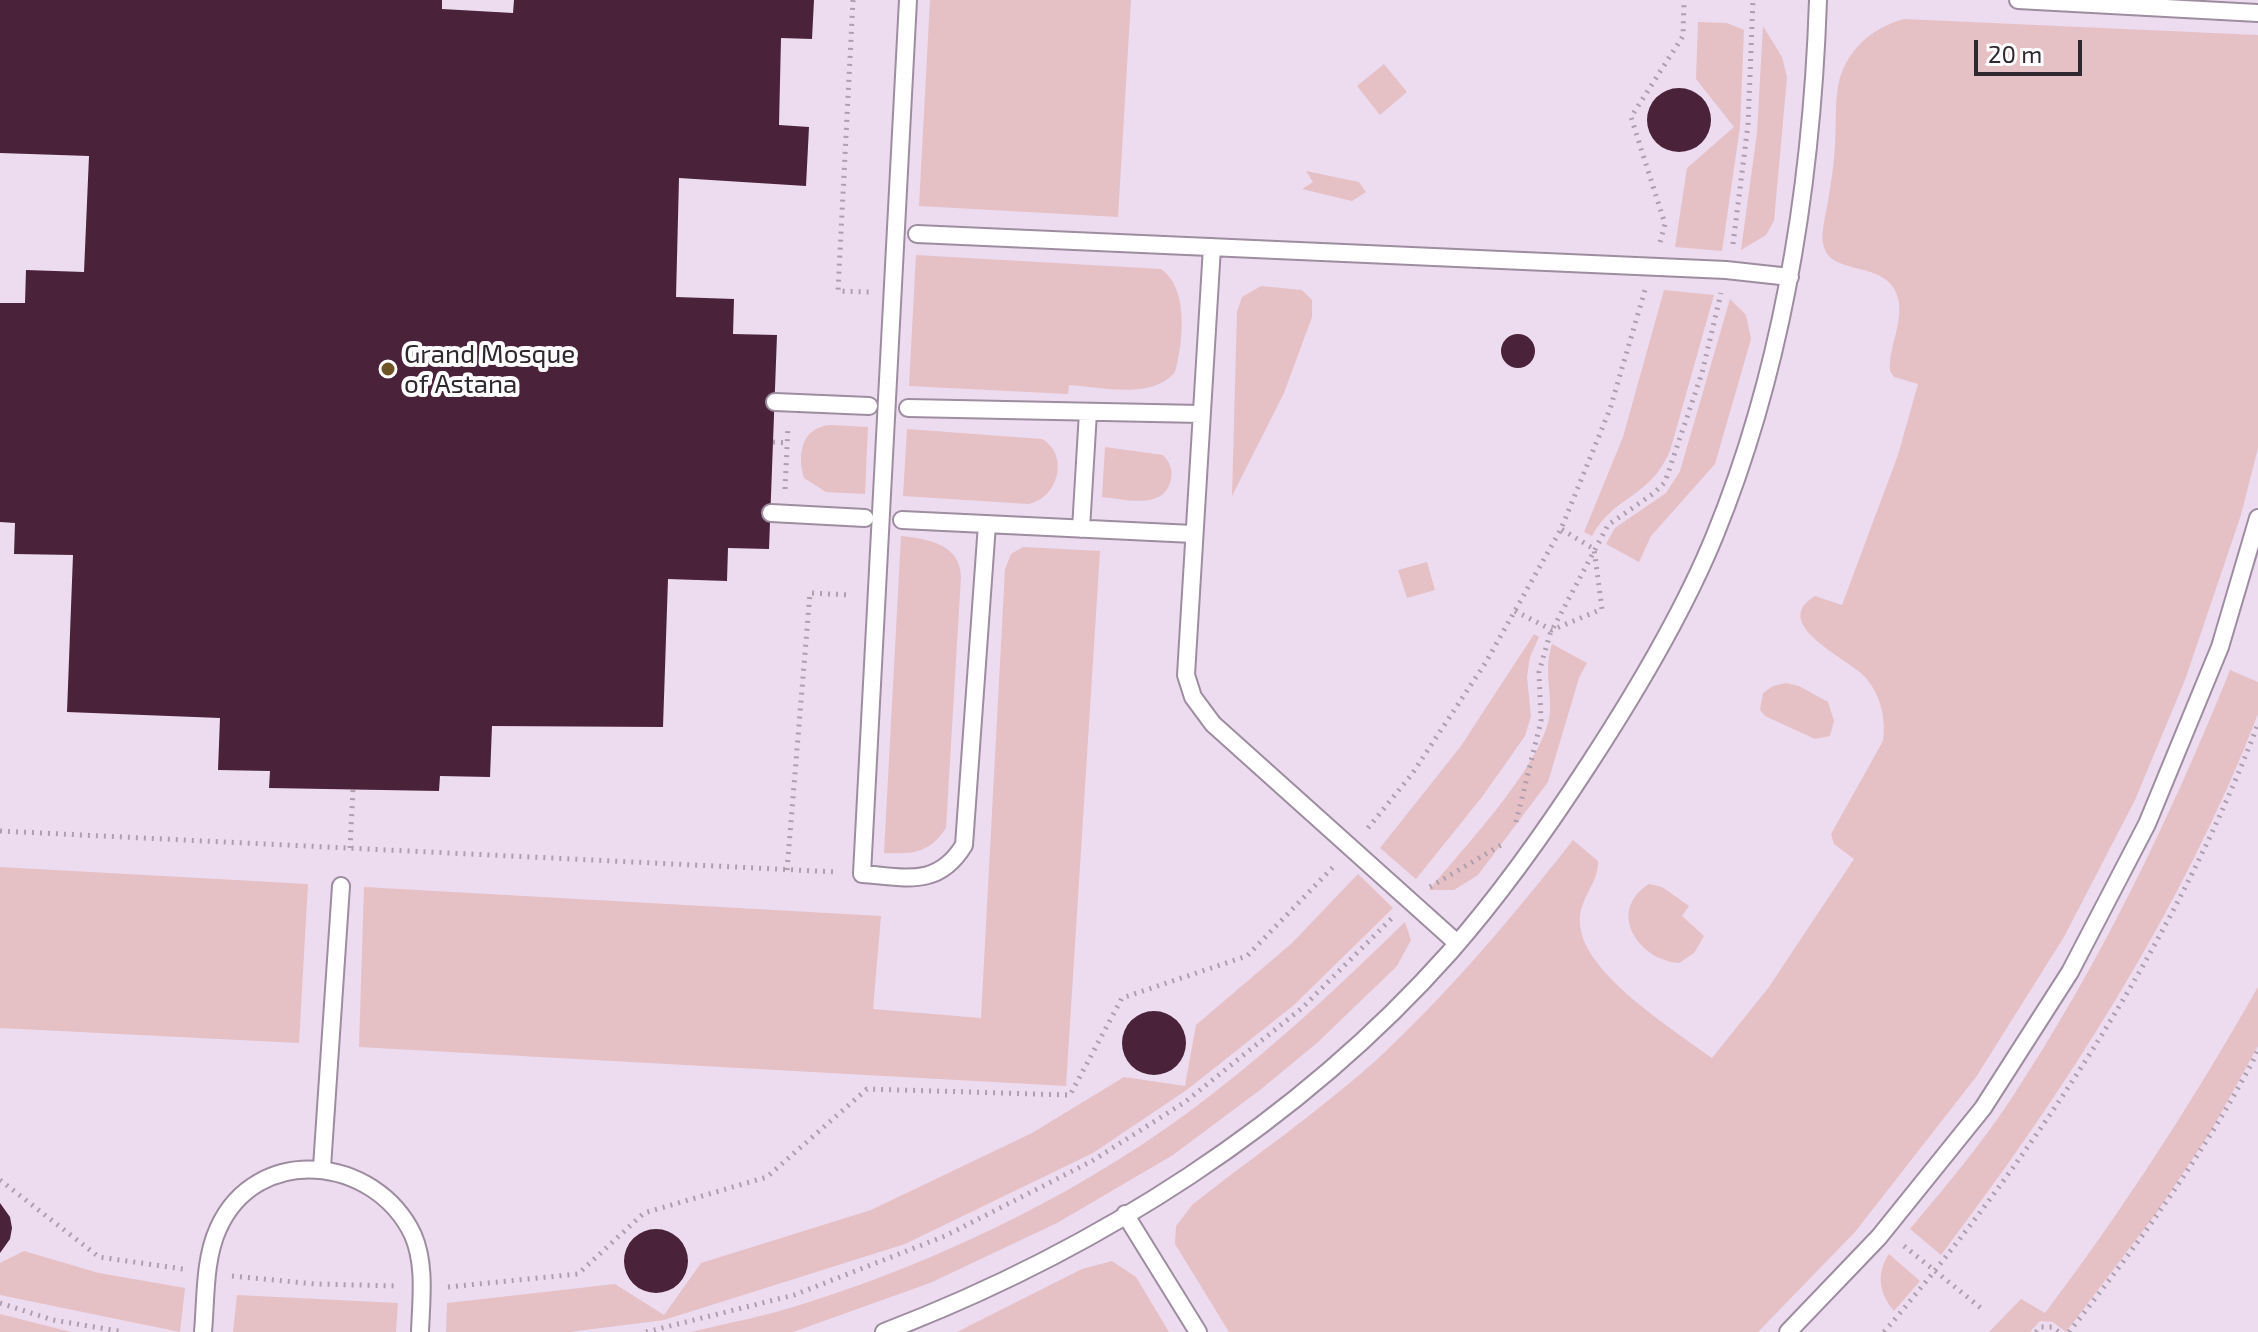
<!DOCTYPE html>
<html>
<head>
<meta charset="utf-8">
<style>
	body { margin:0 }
	#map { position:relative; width:2258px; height:1332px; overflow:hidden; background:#eddbef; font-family:"Exo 2",sans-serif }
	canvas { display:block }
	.scale { position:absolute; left:1974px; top:40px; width:108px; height:36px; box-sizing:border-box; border:4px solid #2f282f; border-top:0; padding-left:10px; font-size:24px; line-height:28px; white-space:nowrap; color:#2f282f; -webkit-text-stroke:6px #fff; paint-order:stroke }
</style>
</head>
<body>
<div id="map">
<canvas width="2258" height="1332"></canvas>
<div class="scale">20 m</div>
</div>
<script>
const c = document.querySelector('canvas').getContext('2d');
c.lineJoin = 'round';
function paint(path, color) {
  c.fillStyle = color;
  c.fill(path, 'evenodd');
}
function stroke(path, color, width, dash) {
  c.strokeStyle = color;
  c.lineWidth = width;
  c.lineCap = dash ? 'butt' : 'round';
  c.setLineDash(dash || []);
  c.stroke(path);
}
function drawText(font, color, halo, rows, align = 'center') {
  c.font = font + ' "Exo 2",sans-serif';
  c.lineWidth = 8;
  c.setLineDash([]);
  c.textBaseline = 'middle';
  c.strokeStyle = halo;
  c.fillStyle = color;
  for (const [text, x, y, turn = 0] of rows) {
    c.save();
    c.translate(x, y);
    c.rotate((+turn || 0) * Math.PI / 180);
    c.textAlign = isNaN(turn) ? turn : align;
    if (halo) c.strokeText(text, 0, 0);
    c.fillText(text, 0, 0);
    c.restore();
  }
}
paint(new Path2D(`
	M930,0h201l-13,217 -199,-11z
	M1904,19l354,16v413l-17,67 -56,165 -50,120 -71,137 -88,140 -121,155 -97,100h-529l-54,-88 1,-18 17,-22c60,-47 122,-90 179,-140 74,-68 139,-145 201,-224l25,21c1,23 -21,39 -18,64 4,49 94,105 132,133l57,-71 85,-128 -20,-15 -3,-10 52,-93c3,-23 -2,-45 -17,-63 -14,-18 -99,-53 -51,-82l27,9 56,-150 20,-71 -24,-7 -4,-6c-2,-23 14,-49 8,-73 -9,-37 -63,-23 -73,-48 -6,-14 1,-35 3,-49 3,-18 6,-37 7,-55 2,-25 -2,-56 9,-79 12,-25 34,-41 60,-48z
	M1698,22l29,1 17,7 -4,97 -18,124 -47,-4 12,-79 47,-41 -38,-48z
	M1763,26l19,31 5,20 -13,144 -8,14 -25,15 16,-117z
	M1384,64l23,28 -27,23 -23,-29z
	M1306,171l53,11 7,10 -14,9 -50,-12 11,-7z
	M916,255l245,14c28,19 22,73 14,103 -23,28 -73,15 -106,13l-1,9 -159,-8z
	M1261,286l41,4 10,10v17l-28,76 -52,103 5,-184 5,-15z
	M1664,290l50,5 -44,156c-21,48 -56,44 -78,85l-8,-4 39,-95z
	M1730,299l16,16 5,24 -36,125 -64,72 -12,26 -33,-18 9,-16 51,-35 14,-22z
	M830,425l38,2 -3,67 -39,-2 -22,-14c-7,-24 -3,-50 26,-53z
	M907,429l135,10c28,16 16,60 -14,65l-125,-8z
	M1105,447l58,8c7,7 10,15 8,24 -6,32 -47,20 -69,18z
	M901,536c27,3 59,8 60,41l-15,251c-17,26 -34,26 -62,25z
	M1023,547l77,4 -34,535 -707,-39 5,-160 517,29 -8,93 108,9 24,-449 6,-15z
	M1427,562l8,28 -28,8 -9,-28z
	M1534,634l5,3 -9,20 -3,20 4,39 -6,20 -43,61 -66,82 -36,-31 81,-102z
	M1552,644l35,19 -8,15 -31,104 -70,93 -24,15h-25c35,-43 104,-115 119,-167 7,-25 -6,-48 4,-79z
	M2230,670l28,12v32c-75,194 -192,376 -317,541l-31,-26c35,-42 71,-84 101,-130 89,-135 159,-280 219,-429z
	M1786,683l13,3 29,16 6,19 -4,15 -15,3 -50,-23 -5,-6 3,-17 10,-7z
	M0,867l308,17 -9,159 -299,-15z
	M1358,874l35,34 -99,97 -106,84 -95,64 -188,91 -241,76 -94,12h-124l1,-29 168,-19 49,31 37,-52 170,-53 161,-77 92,-56 61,9 11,-61 96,-82z
	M1649,884l13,3 27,19 -7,10 22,20 -10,17 -15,10c-41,-3 -73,-52 -30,-79z
	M1405,922l6,18 -14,26 -80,77 -57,47 -87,65 -116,68 -127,60 -137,49h-102c37,-9 75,-16 112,-28 143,-45 289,-116 408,-209 69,-53 132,-113 194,-173z
	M2258,987v59l-47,85 -54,81 -91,120 -13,-10 -13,-1 -10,11h-41l32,-33 24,14c80,-106 148,-212 213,-326z
	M24,1251l75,22 86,15 -5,44 -180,-37v-32z
	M1889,1254l31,27 -26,30c-15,-17 -18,-38 -5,-57z
	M1112,1261l24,16 33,55h-212l125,-63z
	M237,1295l161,8 -2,29h-163z
	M0,1314l71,18h-71z`), '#e5c1c6');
paint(new Path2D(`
	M0,0h442v9l71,4 1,-13h300l-2,39 -31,-1 -2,87 30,2 -3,59 -127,-8 -3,119 58,2 -1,35 44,1 -8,214 -41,-1 -1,33 -59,-2 -5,148 -171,-1 -2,51 -50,-1 -1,15 -170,-3 1,-17 -52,-1 2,-52 -153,-6 6,-157 -59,-1 1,-31 -15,-1v-219h25l1,-33 58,2 5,-116 -89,-3z
	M1647 120a32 32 0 1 1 64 0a32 32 0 1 1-64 0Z
	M1501 351a17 17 0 1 1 34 0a17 17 0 1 1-34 0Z
	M1122 1043a32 32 0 1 1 64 0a32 32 0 1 1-64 0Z
	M0,1203l10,14 2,11 -2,11 -10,14z
	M624 1261a32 32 0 1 1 64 0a32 32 0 1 1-64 0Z`), '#4a233a');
const lane = new Path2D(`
	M908,0l-46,874c43,3 76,14 102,-29l23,-321
	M2018,0l240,13
	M917,234l809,36 64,7
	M1212,247l-26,428 7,22 20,27 244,219
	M775,402l94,4
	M908,408l293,6
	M771,513l94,5
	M902,520l291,14
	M1081,529l7,-117
	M322,1167l19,-281
	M1125,1214l73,118
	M203,1332c3,-33 1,-72 15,-103 38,-86 157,-74 195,6 13,30 8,66 7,97
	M884,1332c212,-81 414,-209 566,-380 51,-58 97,-123 139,-188 45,-69 95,-153 126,-229 69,-169 97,-353 103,-535
	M1788,1332l91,-95 104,-129 87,-136 77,-148 73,-177 38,-129`);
stroke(lane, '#9e8da0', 20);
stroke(new Path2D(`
	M853,0l-15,291 31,1
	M1660,242l5,-18 -34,-107 52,-81 1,-36
	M1733,244l15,-119 5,-125
	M773,442l14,1
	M785,489l3,-62
	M1515,611l37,19 50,-21 -8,-60 -33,-20
	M1516,822l25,-101 -2,-49 11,-38 58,-109 46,-32 11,-11 37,-109 19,-80
	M1368,828l44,-54 74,-112 75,-133 49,-120 35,-119
	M0,831l837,41
	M350,848l3,-59
	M787,870l23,-277 41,2
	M1430,887l71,-42
	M0,1180l99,77 84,12
	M1904,1246l77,62
	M232,1276l83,8 83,2
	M448,1287l130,-13 66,-61 123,-36 100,-88 203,6 52,-97 125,-42 88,-91
	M0,1303l53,17 71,12
	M646,1332l148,-37 151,-59 147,-75 93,-59 117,-94 90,-90
	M1884,1332c151,-177 291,-390 374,-608
	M2036,1332l4,-5h12l7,5
	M2069,1332c70,-89 137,-180 189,-281`), '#ad9fae', 5, [2, 6]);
stroke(lane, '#fff', 16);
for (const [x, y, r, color] of [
	[388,369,8,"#6d5325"]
]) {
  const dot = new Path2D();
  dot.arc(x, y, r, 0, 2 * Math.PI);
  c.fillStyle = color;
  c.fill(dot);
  stroke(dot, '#fff', 3);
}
drawText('26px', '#2f282f', '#fff', [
	["Grand Mosque",404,354],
	["of Astana",404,384]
], 'left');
</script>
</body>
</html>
